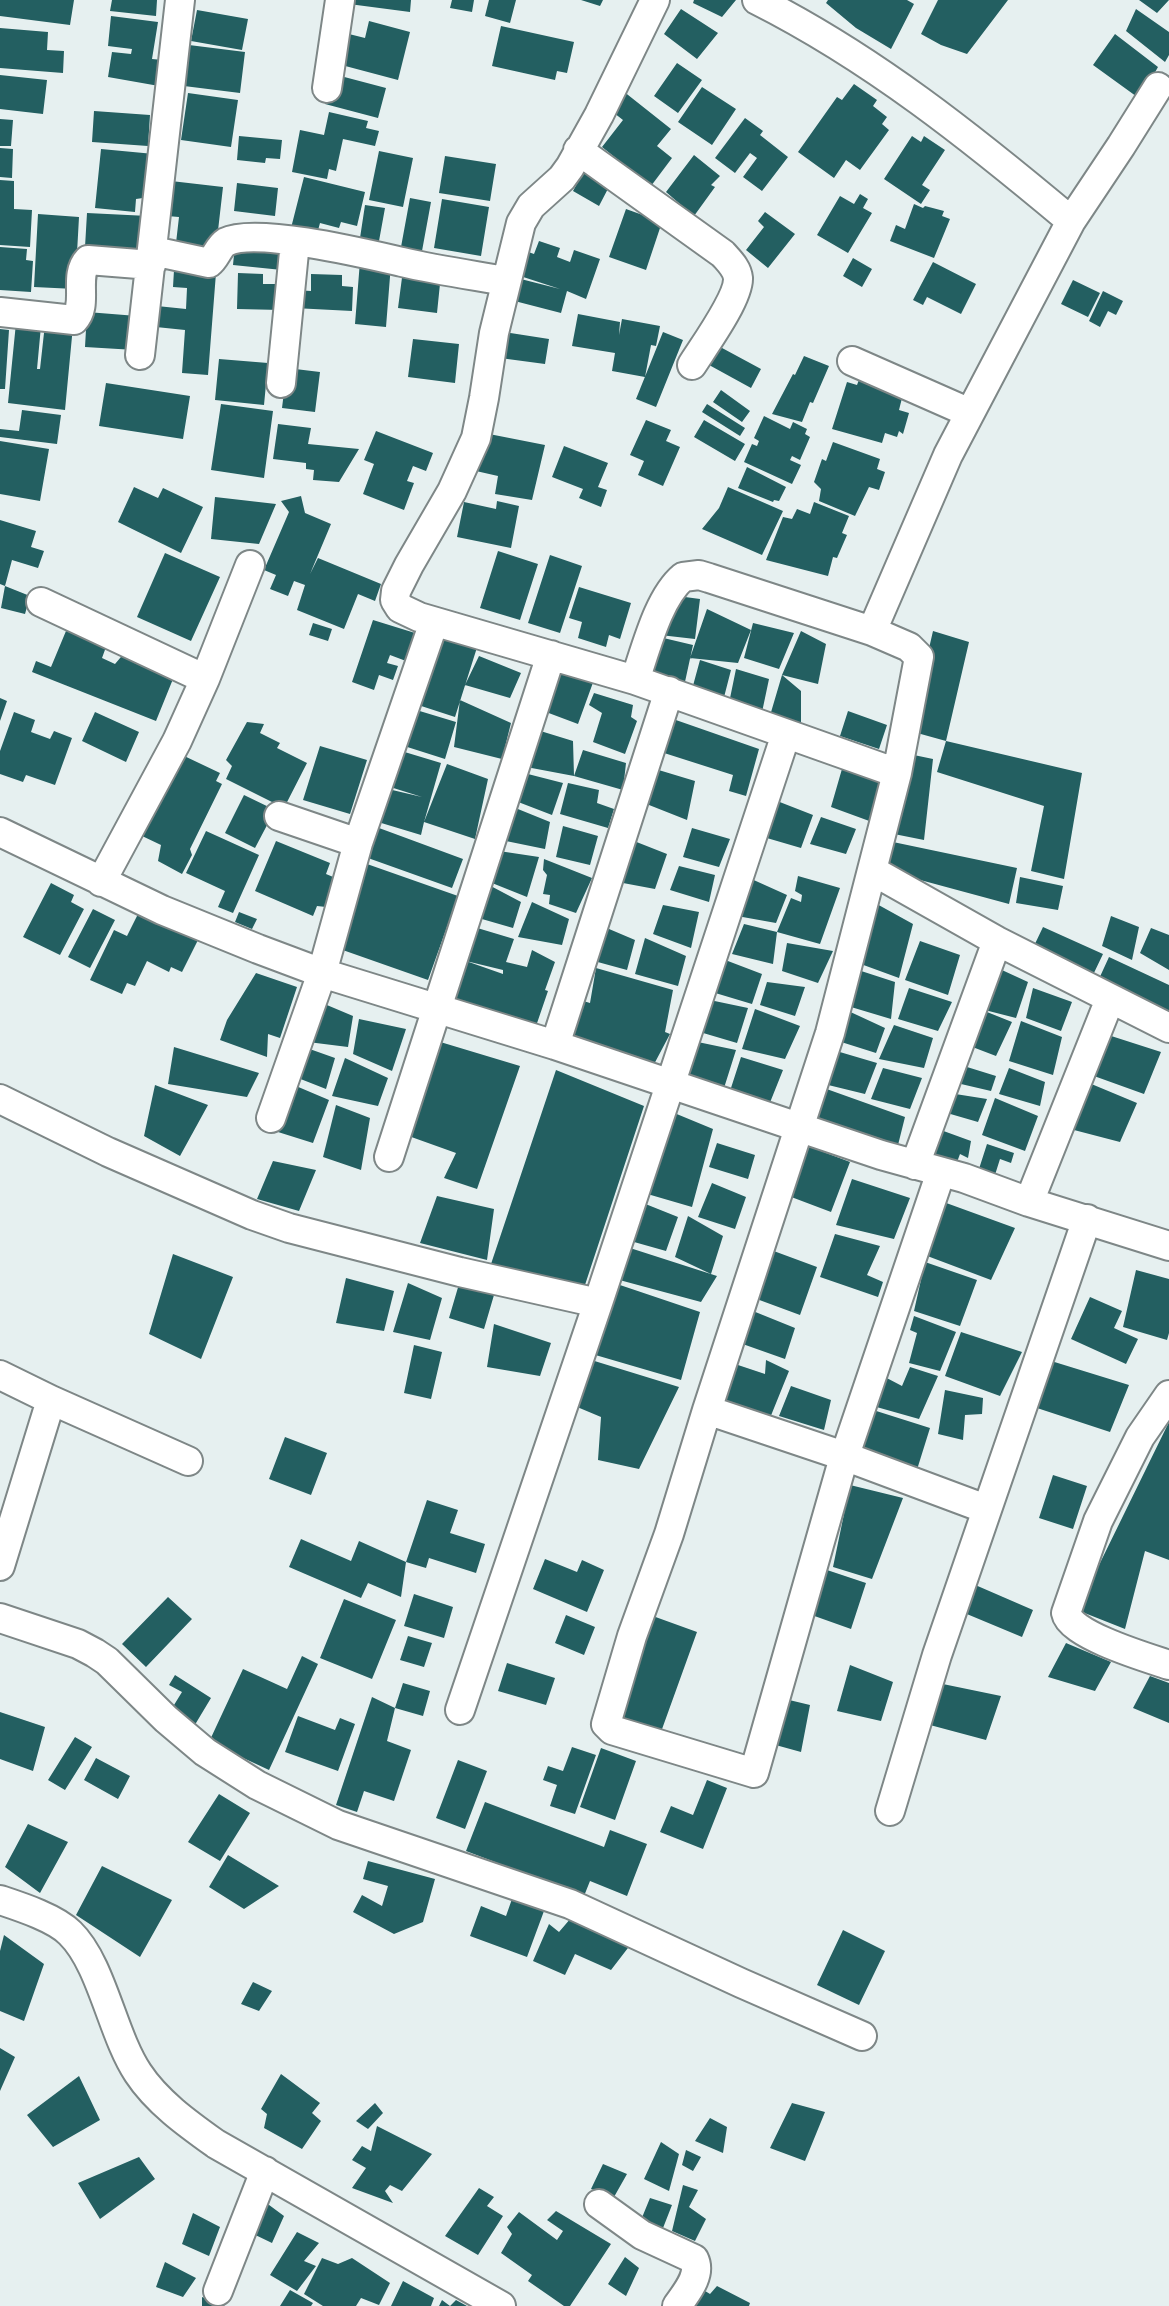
<!DOCTYPE html>
<html>
<head>
<meta charset="utf-8">
<style>
	body { margin:0 }
	canvas { display:block; background:#e6f0f0 }
</style>
</head>
<body>
<canvas width="1169" height="2306"></canvas>
<script>
const c = document.querySelector('canvas').getContext('2d');
c.lineJoin = 'round';
function paint(path, color) {
  c.fillStyle = color;
  c.fill(path, 'evenodd');
}
function stroke(path, color, width, dash) {
  c.strokeStyle = color;
  c.lineWidth = width;
  c.lineCap = dash ? 'butt' : 'round';
  c.setLineDash(dash || []);
  c.stroke(path);
}
paint(new Path2D(`
	M0,0h74l-4,25 -70,-9z
	M112,0h45l-1,16 -46,-5z
	M350,0h61l-1,12 -61,-8z
	M452,0h22l-2,12 -22,-4z
	M489,0h27l-6,23 -25,-7z
	M581,0h22l-3,6z
	M694,0h42l-14,17 -29,-14z
	M828,0h79l7,4 -23,45 -35,-21 -30,-25z
	M938,0h70l-41,54 -26,-9 -20,-11z
	M1139,0h30l-12,13z
	M681,9l37,24 -21,26 -33,-25z
	M1136,9l33,23v23l-4,7 -39,-31z
	M197,10l51,9 -6,31 -51,-9z
	M111,16l47,6 -6,37 11,1 -4,26 -51,-9 4,-25 19,2 1,-5 -24,-3z
	M369,21l41,11 -12,48 -64,-17 7,-31 24,6z
	M501,26l73,16 -7,31 -10,-2 -2,9 -63,-14z
	M0,28l48,4 -1,18 17,1 -1,22 -63,-5z
	M1115,34l43,33 -18,32 -47,-34z
	M181,44l64,8 -5,41 -64,-8z
	M677,63l25,17 -24,33 -24,-17z
	M333,74l53,14 -8,30 -53,-14z
	M0,75l47,5 -4,34 -43,-5z
	M854,84l23,16 -4,6 14,11 -5,7 7,6 -29,40 -14,-10 -12,18 -36,-26 39,-55 5,3z
	M618,87l53,42 -14,17 15,12 -21,28 -49,-39 21,-27 -18,-14z
	M702,87l34,22 -24,36 -34,-23z
	M188,93l50,7 -7,47 -50,-7z
	M94,111l56,4 -2,31 -56,-4z
	M329,112l39,9 -2,7 13,3 -4,15 -32,-7 -7,32 -7,-2 -2,10 -35,-7 8,-42 24,5z
	M745,118l18,13 -3,4 28,22 -26,34 -19,-14 14,-19 -7,-5 -15,20 -20,-15z
	M0,119l13,1 -2,26h-11z
	M239,136l43,4 -2,19 -14,-1 -1,5 -28,-3z
	M912,136l9,6 3,-6 21,14 -23,35 8,5 -9,14 -37,-25z
	M0,148l13,1 -1,29 -12,-1z
	M101,149l53,5 -4,43 -14,2 -1,13 -40,-4z
	M379,151l34,7 -10,49 -34,-7z
	M694,155l26,21 -9,9 4,2 -21,29 -28,-24z
	M445,156l51,8 -6,37 -51,-8z
	M586,167l26,14 -13,25 -26,-15z
	M304,177l61,15 -8,34 -16,-4 -2,6 -19,-5 -3,11 -26,-6z
	M0,180l14,1v28l18,1 -2,37 -30,-2z
	M171,181l52,6 -7,61 -40,-5 3,-26 -12,-1z
	M237,183l41,5 -3,28 -41,-5z
	M860,194l8,5 -5,9 9,5 -24,40 -31,-18 23,-39 14,8z
	M410,198l21,4 -9,49 -21,-4z
	M442,199l47,8 -8,49 -47,-8z
	M914,204l9,4 2,-2 19,5 -2,5 8,3 -16,39 -44,-17 6,-16 9,4z
	M365,205l20,3 -6,33 -19,-3z
	M626,209l36,13 -16,48 -37,-13z
	M765,212l30,22 -27,34 -22,-18 18,-23 -6,-6z
	M87,213l61,3 -2,34 -61,-3z
	M38,214l41,3 -4,72 -41,-2z
	M539,241l21,7 -3,9 13,5 4,-12 26,9 -14,40 -19,-8 -6,22 -58,-15 6,-22 51,13 -49,-16 9,-24 14,5z
	M235,244l49,5 -2,21 -49,-5z
	M0,247l27,2 -1,11 7,1 -2,31 -31,-2z
	M853,258l19,11 -10,18 -19,-11z
	M360,261l31,3 -5,63 -31,-3z
	M933,262l43,22 -15,30 -34,-17 -4,8 -10,-5z
	M174,270l42,3 -8,102 -26,-2 3,-43 -29,-3 1,-21 29,3 1,-21 -14,-1z
	M403,270l38,4 -4,39 -39,-5z
	M238,273l25,1v10h18v26l-44,-1z
	M311,274l31,1v11l11,1 -1,24 -58,-3 1,-18 16,1z
	M1073,280l27,13 -12,24 -27,-13z
	M1103,291l20,10 -7,14 -8,-4 -8,16 -11,-6z
	M87,312l50,4 -2,34 -50,-3z
	M578,314l42,8 -1,13 3,-16 38,7 -4,20 -5,-1 -6,32 -33,-6 3,-18 -43,-7z
	M16,323l25,3 -4,43h3l5,-45 28,2 -8,84 -57,-7z
	M0,329l9,1 -4,59h-5z
	M504,332l45,7 -4,25 -45,-6z
	M663,332l20,8 -27,67 -20,-8z
	M413,339l46,5 -4,39 -47,-6z
	M711,342l50,27 -10,19 -51,-28z
	M804,356l25,10 -16,37 -3,-1 -8,20 -30,-8 21,-40 2,1z
	M219,359l49,4 -4,42 -49,-5z
	M287,368l33,4 -5,40 -33,-4z
	M860,377l32,10 -3,7 13,4 -3,12 10,3 -6,21 -4,-3 -2,6 -12,-4 -3,10 -50,-14 15,-47 10,3z
	M106,383l84,13 -7,43 -84,-13z
	M721,390l29,21 -8,11 -29,-20z
	M221,404l52,7 -9,67 -53,-8z
	M707,404l38,24 -5,8 -38,-24z
	M22,410l39,5 -4,29 -57,-7v-8l19,2z
	M764,416l26,13 3,-7 14,7 -2,5 5,3 -10,23 -8,-4 -2,4 11,5 -9,19 -48,-22 8,-18 5,2 2,-5 -5,-3z
	M646,420l25,10 -5,11 14,6 -17,39 -25,-11 6,-14 -14,-6z
	M704,420l41,24 -10,17 -41,-24z
	M278,424l33,4 -3,16 51,5 -20,33 -26,-2 1,-10 -8,-1v-6l-33,-4z
	M376,431l57,22 -7,18 -13,-5 -6,15 7,2 -10,27 -41,-16 11,-30 -10,-4z
	M484,433l61,12 -13,55 -37,-6 3,-18 -22,-5z
	M0,441l49,8 -9,52 -40,-7z
	M833,442l47,17 -3,10 8,3 -6,18 -10,-3 -14,29 -36,-15 2,-12 -7,-7 8,-23 4,2z
	M564,446l44,17 -10,24 9,3 -6,17 -22,-9 4,-9 -31,-12z
	M747,467l39,20 -7,14 -5,-1 -1,2 -35,-14z
	M134,487l24,11 5,-10 40,19 -22,46 -63,-31z
	M728,487l55,24 -21,44 -60,-26 17,-21z
	M301,496l4,17 26,11 -21,50 8,-16 63,26 -6,17 -17,-7 -14,35 -47,-19 8,-25 -11,-4 -6,15 -18,-7 6,-14 -12,-5 25,-58 -8,-11z
	M215,497l61,7 -17,40 -48,-5z
	M497,501l22,5 -8,42 -54,-11 7,-35 32,7z
	M814,502l35,14 -7,17 5,2 -10,23 -4,-1 -5,19 -62,-16 17,-43 9,2 5,-10 13,5z
	M0,520l36,11 -5,16 13,4 -6,17 -26,-8 -7,26 -5,-2z
	M498,551l40,13 -18,56 -40,-12z
	M165,553l55,24 -29,64 -54,-24z
	M550,555l32,11 -22,67 -32,-10z
	M5,586l25,10 -5,18 -24,-6z
	M579,587l52,16 -11,36 -11,-4 -3,12 -28,-9 4,-16 -13,-4z
	M670,595l30,4 -5,40 -35,-4z
	M707,609l44,21 -13,33 -48,-5z
	M373,620l42,13 -9,28 -16,-6 -3,8 11,3 -5,14 -14,-5 -5,15 -22,-8z
	M313,623l19,6 -4,12 -19,-6z
	M753,623l41,10 -15,36 -35,-11z
	M437,624l43,14 -25,79 -43,-14z
	M66,631l40,16 -4,11 13,6 11,-13 47,28 -17,42 -124,-49 4,-11 15,6z
	M801,631l25,13 -8,40 -36,-9z
	M933,631l36,11 -23,99 -36,-10z
	M655,636l38,9 -10,46 -41,-18z
	M479,656l42,17 -11,25 -45,-13z
	M700,660l31,10 -9,35 -31,-12z
	M555,662l40,15 -17,47 -40,-15z
	M736,669l33,10 -8,38 -33,-9z
	M782,675l19,16v33l-32,-5z
	M594,693l39,12 -2,12 6,4 -12,33 -32,-12 9,-29 -13,-8z
	M0,698l7,3 -7,20z
	M460,700l51,23 -9,36 -48,-12z
	M413,709l43,13 -11,37 -44,-14z
	M848,711l39,14 -8,24 -39,-13z
	M14,712l21,8 -4,12 19,7 4,-8 18,7 -17,47 -29,-10 -3,7 -23,-8v-23z
	M95,712l44,20 -13,30 -44,-21z
	M673,719l86,30 -13,47 -17,-5 4,-16 -72,-23z
	M247,722l17,2 -4,9 20,10 -3,5 30,15 -23,45 -58,-29 6,-13 -6,-6z
	M534,729l39,12 1,35 -53,-10z
	M946,741l136,32 -18,106 -33,-8 13,-65 -107,-34z
	M320,746l47,14 -17,54 -47,-14z
	M398,750l43,13 -17,59 23,-58 41,15 -13,60 -51,-17 -3,13 -43,-13 10,-33 34,8 -35,-11z
	M583,750l43,13 -3,27 -49,-14z
	M180,754l40,19 -4,8 6,3 -32,65 2,6 -10,19 -24,-13 3,-16 -21,-10z
	M909,754l24,5 -9,81 -30,-6z
	M844,762l38,11 -10,49 -41,-15z
	M652,768l43,13 -8,39 -43,-17z
	M524,773l39,10 -11,32 -39,-15z
	M568,783l31,7 -2,13 17,6 -6,19 -48,-14z
	M244,795l31,15 -20,38 -30,-15z
	M772,799l41,16 -12,33 -41,-12z
	M508,805l42,17 -5,27 -44,-9z
	M821,817l35,12 -10,25 -36,-10z
	M563,826l35,10 -8,29 -34,-8z
	M379,828l84,31 -11,29 -84,-30z
	M692,828l38,11 -11,28 -36,-10z
	M206,831l53,24 -26,58 -15,-6 7,-16 -39,-18z
	M276,841l54,22 -4,11 12,5 -12,28 -9,-1 -4,10 -58,-25z
	M634,841l33,13 -12,35 -32,-6z
	M893,842l124,26 -8,36 -122,-33z
	M499,851l40,6 -12,40 -35,-14z
	M544,859l48,19 -16,35 -27,-9 1,-9 -7,-1 4,-19 -4,-5z
	M367,864l91,32 -30,84 -91,-32z
	M679,866l36,9 -6,27 -39,-12z
	M798,876l42,12 -20,56 -43,-12 14,-34 10,4 1,-7 -7,-4z
	M747,877l40,18 -11,28 -39,-7z
	M1020,877l43,9 -5,24 -42,-7z
	M51,883l23,12 -3,7 13,7 -24,46 -37,-18z
	M487,884l34,18 -8,26 -38,-11z
	M532,902l37,17 -7,26 -44,-8z
	M875,903l38,21 -14,54 -41,-15z
	M663,905l36,7 -8,36 -38,-14z
	M93,909l22,11 -25,48 -22,-11z
	M140,910l59,28 -17,34 -11,-5 -2,5 -22,-11 -12,25 -8,-3 -5,11 -32,-14 24,-50 13,6z
	M239,912l18,7 -5,10 -17,-7z
	M1111,916l28,11 -7,33 -30,-14z
	M744,924l33,8 -4,32 -41,-10z
	M602,926l33,14 -8,30 -33,-9z
	M474,927l40,12 -8,23 21,5 5,-17 23,12 -10,28 3,1 -13,38 -92,-26zM466,961l37,9v4z
	M1043,927l60,27 -11,23 -59,-29z
	M1151,928l18,7v35l-29,-17z
	M645,938l41,18 -8,30 -43,-12z
	M920,941l40,14 -12,40 -43,-15z
	M787,943l46,8 -15,32 -36,-12z
	M1109,957l60,28v30l-71,-34z
	M720,958l42,16 -10,30 -40,-12z
	M991,965l37,17 -12,36 -39,-10 35,14 -16,34 -34,-13z
	M596,968l77,22 -8,42 5,2 -18,34 -87,-26 15,-42 10,3z
	M855,969l40,13 -4,37 -50,-15z
	M256,973l41,14 -17,51 -12,-4 -1,23 -47,-17 7,-20z
	M767,982l38,5 -10,29 -35,-11z
	M909,988l43,14 -14,29 -40,-12z
	M1033,988l39,14 -11,29 -35,-13z
	M705,999l43,9 -11,35 -44,-13z
	M315,1000l38,16 -5,31 -40,-5z
	M755,1009l45,17 -15,33 -43,-10z
	M844,1009l41,19 -9,25 -38,-12z
	M359,1019l47,10 -14,42 -39,-17z
	M1021,1021l41,16 -9,38 -44,-14z
	M894,1025l39,13 -9,30 -45,-9z
	M1105,1034l56,18 -17,42 -50,-18z
	M437,1041l83,25 -43,123 -33,-11 12,-25 -53,-19z
	M693,1041l43,9 -12,38 -40,-12z
	M174,1047l85,26 -12,24 -79,-13z
	M304,1047l31,11 -9,31 -28,-11z
	M833,1050l44,13 -12,31 -45,-11z
	M741,1057l42,13 -14,35 -39,-14z
	M345,1058l43,20 -10,28 -46,-10z
	M967,1067l29,9 -5,15 -30,-7z
	M883,1068l39,10 -12,31 -39,-10z
	M1009,1068l36,14 -5,24 -41,-12z
	M556,1070l88,36 -62,188 -91,-30z
	M1089,1083l48,20 -17,39 -46,-12z
	M155,1085l53,20 -28,51 -36,-20z
	M296,1086l33,14 -16,43 -35,-11z
	M821,1087l84,30 -8,32 -85,-31z
	M949,1093l38,6 -9,23 -31,-9z
	M995,1098l43,18 -13,35 -43,-16z
	M336,1105l34,13 -9,52 -38,-13z
	M667,1110l46,19 -21,78 -48,-14z
	M938,1129l33,12 -3,17 -8,-4 -3,8 -26,-7z
	M717,1143l38,12 -7,24 -39,-12z
	M987,1144l27,9 -3,10 -11,-4 -6,19 -16,-6z
	M805,1145l45,17 -19,50 -45,-17z
	M273,1161l43,9 -17,41 -42,-12z
	M852,1179l58,19 -16,41 -58,-14z
	M712,1183l34,14 -11,32 -37,-12z
	M437,1196l57,13 -7,51 -67,-17z
	M938,1200l77,28 -24,52 -69,-26z
	M643,1203l35,14 -12,34 -39,-11z
	M688,1216l35,20 -12,38 -36,-17z
	M835,1234l45,12 -13,29 16,7 -5,15 -58,-20z
	M630,1248l87,28 -16,26 -89,-24z
	M771,1250l46,17 -17,48 -46,-17z
	M173,1254l60,23 -32,82 -52,-25z
	M925,1262l52,18 -17,46 -46,-15z
	M1136,1270l33,9v54l-2,7 -44,-13z
	M346,1278l48,13 -10,40 -48,-8z
	M408,1283l34,15 -12,42 -37,-8z
	M614,1283l86,29 -19,68 -89,-26z
	M459,1284l35,11 -10,34 -35,-11z
	M1090,1297l32,14 -8,17 24,11 -12,25 -55,-25z
	M743,1307l52,21 -10,31 -48,-17z
	M914,1316l42,16 -16,39 -31,-8 8,-30 -7,-3z
	M494,1324l57,19 -11,33 -53,-9z
	M961,1332l61,20 -22,44 -55,-20z
	M414,1345l28,7 -11,47 -27,-6z
	M588,1359l91,28 -40,82 -41,-9 3,-43 -31,-13z
	M766,1360l23,11 -19,47 -54,-17 13,-39 36,12z
	M1048,1360l81,25 -19,47 -73,-24z
	M910,1367l28,9 -19,43 -46,-13 8,-31 21,11z
	M791,1386l40,14 -7,30 -45,-14z
	M945,1390l38,8 -1,16 -17,1 -2,25 -25,-6z
	M870,1409l60,19 -15,48 -58,-19z
	M1169,1422v138l-24,-9 -20,78 -48,-19z
	M285,1437l42,16 -16,42 -42,-16z
	M1053,1475l34,11 -14,43 -34,-11z
	M850,1485l53,13 -31,81 -39,-12z
	M427,1500l31,10 -8,23 35,11 -9,29 -47,-15 -3,10 -20,-6z
	M301,1539l50,22 8,-20 47,21 -5,35 -33,-14 -7,15 -72,-31z
	M545,1559l32,13 5,-12 22,10 -17,42 -54,-23z
	M821,1568l45,15 -15,46 -45,-16z
	M973,1584l60,26 -11,27 -60,-25z
	M414,1594l39,13 -9,31 -40,-12z
	M168,1597l24,22 -46,48 -24,-23z
	M344,1599l52,21 -24,59 -52,-21z
	M566,1615l29,12 -11,28 -29,-12z
	M650,1615l47,17 -40,111 -47,-17z
	M408,1636l24,7 -8,24 -24,-7z
	M1066,1643l45,19 -16,29 -47,-14z
	M302,1656l16,8 -49,106 -60,-28 34,-73 44,20z
	M507,1663l48,15 -9,27 -48,-14z
	M850,1665l43,17 -12,39 -44,-10z
	M175,1675l36,23 -21,35 -24,-15 16,-26 -13,-7z
	M1150,1676l19,7v40l-36,-15z
	M403,1683l27,8 -7,25 -28,-8z
	M938,1683l63,13 -15,44 -56,-15z
	M372,1697l23,11 -8,33 24,9 -17,51 -30,-10 -7,21 -21,-7z
	M785,1699l25,6 -9,47 -29,-8z
	M0,1712l45,15 -12,44 -33,-12z
	M298,1716l37,14 5,-12 15,6 -17,47 -53,-19z
	M75,1737l17,10 -27,43 -17,-10z
	M572,1747l24,8 -21,59 -25,-8 7,-21 -14,-5 5,-14 15,5z
	M601,1748l35,13 -21,59 -35,-13z
	M96,1758l34,18 -12,23 -34,-19z
	M458,1760l29,11 -22,58 -29,-11z
	M707,1780l20,8 -24,61 -43,-17 11,-26 22,9z
	M219,1794l31,19 -30,48 -32,-19z
	M485,1802l119,45 6,-17 37,14 -20,52 -37,-15 -6,15 -118,-45z
	M28,1824l40,18 -28,51 -35,-26z
	M228,1855l51,31 -35,23 -35,-22z
	M368,1861l67,18 -12,43 -29,12 -41,-22 9,-17 20,11 6,-20 -25,-7z
	M102,1866l70,34 -32,57 -64,-42z
	M512,1899l32,12 -17,46 -57,-21 11,-30 25,10z
	M571,1918l60,26 -20,26 -36,-16 -10,21 -32,-14 16,-37 10,8z
	M843,1930l42,21 -26,54 -42,-20z
	M4,1935l40,29 -20,57 -24,-10v-60z
	M253,1982l19,9 -13,20 -18,-7z
	M0,2048l15,9 -15,34z
	M281,2074l39,29 -8,10 9,8 -19,28 -38,-21 3,-14 -6,-5z
	M79,2076l21,44 -47,27 -26,-32z
	M375,2103l8,10 -15,16 -12,-8z
	M792,2103l33,9 -20,49 -35,-13z
	M710,2118l17,9 -4,26 -28,-12z
	M377,2126l55,28 -30,37 -12,-6 -5,6 8,12 -41,-15 14,-20 -14,-8 10,-14 9,5z
	M661,2142l18,12 -10,37 -25,-12z
	M686,2150l15,7 -8,14 -11,-6z
	M139,2157l16,22 -55,40 -22,-36z
	M603,2164l24,10 -13,23 -23,-8z
	M683,2185l15,5 -9,17 17,12 -11,22 -23,-10z
	M479,2188l15,9 -7,9 16,10 -25,39 -33,-19z
	M650,2198l22,7 -9,23 -22,-8z
	M261,2199l23,17 -12,27 -27,-13z
	M556,2211l55,33 -41,62h-6l-36,-25 4,-6 -31,-22 11,-19 -5,-7 12,-15 38,28 6,-9 -16,-11z
	M193,2213l27,14 -11,29 -27,-12z
	M297,2232l22,11 -15,18 12,5 -19,25 -27,-16z
	M625,2257l14,11 -13,28 -18,-12z
	M322,2258l16,6 14,-6 38,25 -11,22 -18,-7 -5,8h-33l-19,-12z
	M165,2262l31,16 -13,19 -27,-10z
	M403,2281l31,17 -3,8h-40z
	M697,2286l13,8 7,-8 33,17 -1,3h-65z
	M290,2290l23,13 -2,3h-31z
	M202,2297l23,9h-23z
	M442,2300l8,6 6,-6 11,6h-28z`), '#235f61');
const minor = new Path2D(`
	M655,0l-56,115 -29,52 -8,11 -31,28 -10,17 -27,110 -10,65 -8,40 -24,53 -43,74 -13,26 -1,9 5,8 19,9 216,63 262,93
	M757,0c115,58 215,138 314,221
	M327,88l13,-88
	M578,150l145,104c6,7 14,14 15,24 1,20 -34,68 -46,87
	M153,251l56,12c7,-5 9,-16 17,-21 30,-15 141,12 176,20 34,8 69,13 103,19
	M0,312l74,8c15,-15 -1,-44 14,-60l63,5
	M140,355l40,-355
	M852,361l118,52
	M281,383l14,-141
	M41,602l164,77
	M635,680c11,-31 23,-82 48,-103l16,-2 10,3 163,53
	M279,816l79,27
	M0,832l162,78 96,39 64,24 233,72 326,110 83,23 65,24 140,44
	M873,871l124,70 172,87
	M101,882l76,-141 28,-62 45,-114
	M555,1045l114,-354
	M0,1099l108,53 144,63 37,13 171,44 138,31
	M271,1118l51,-145 36,-130 76,-221
	M389,1157l162,-502
	M915,1165l82,-224
	M941,1172l-99,292 -88,309 -142,-43 -6,-6 26,-88 37,-102 38,-124 123,-377 67,-260 22,-116 -10,-10 -37,-16 76,-176 123,-234 50,-75 37,-59
	M1029,1202l81,-203
	M0,1375l51,25 -51,166
	M1169,1395l-29,42 -42,84 -32,92c4,22 82,45 103,52
	M51,1400l137,61
	M707,1410l137,46 142,53
	M0,1618l78,26 17,9 12,8 59,58 39,33 52,33 81,40 232,79 171,79 121,53
	M460,1710l138,-407 188,-569
	M890,1811l47,-156 150,-436
	M0,1900c21,7 55,18 70,33 32,31 42,101 68,140 19,29 50,51 78,71l285,162
	M599,2204l43,31 52,24c8,16 -8,34 -17,47
	M218,2291l47,-120`);
stroke(minor, '#7e8787', 32);
stroke(minor, '#fff', 28);
</script>
</body>
</html>
